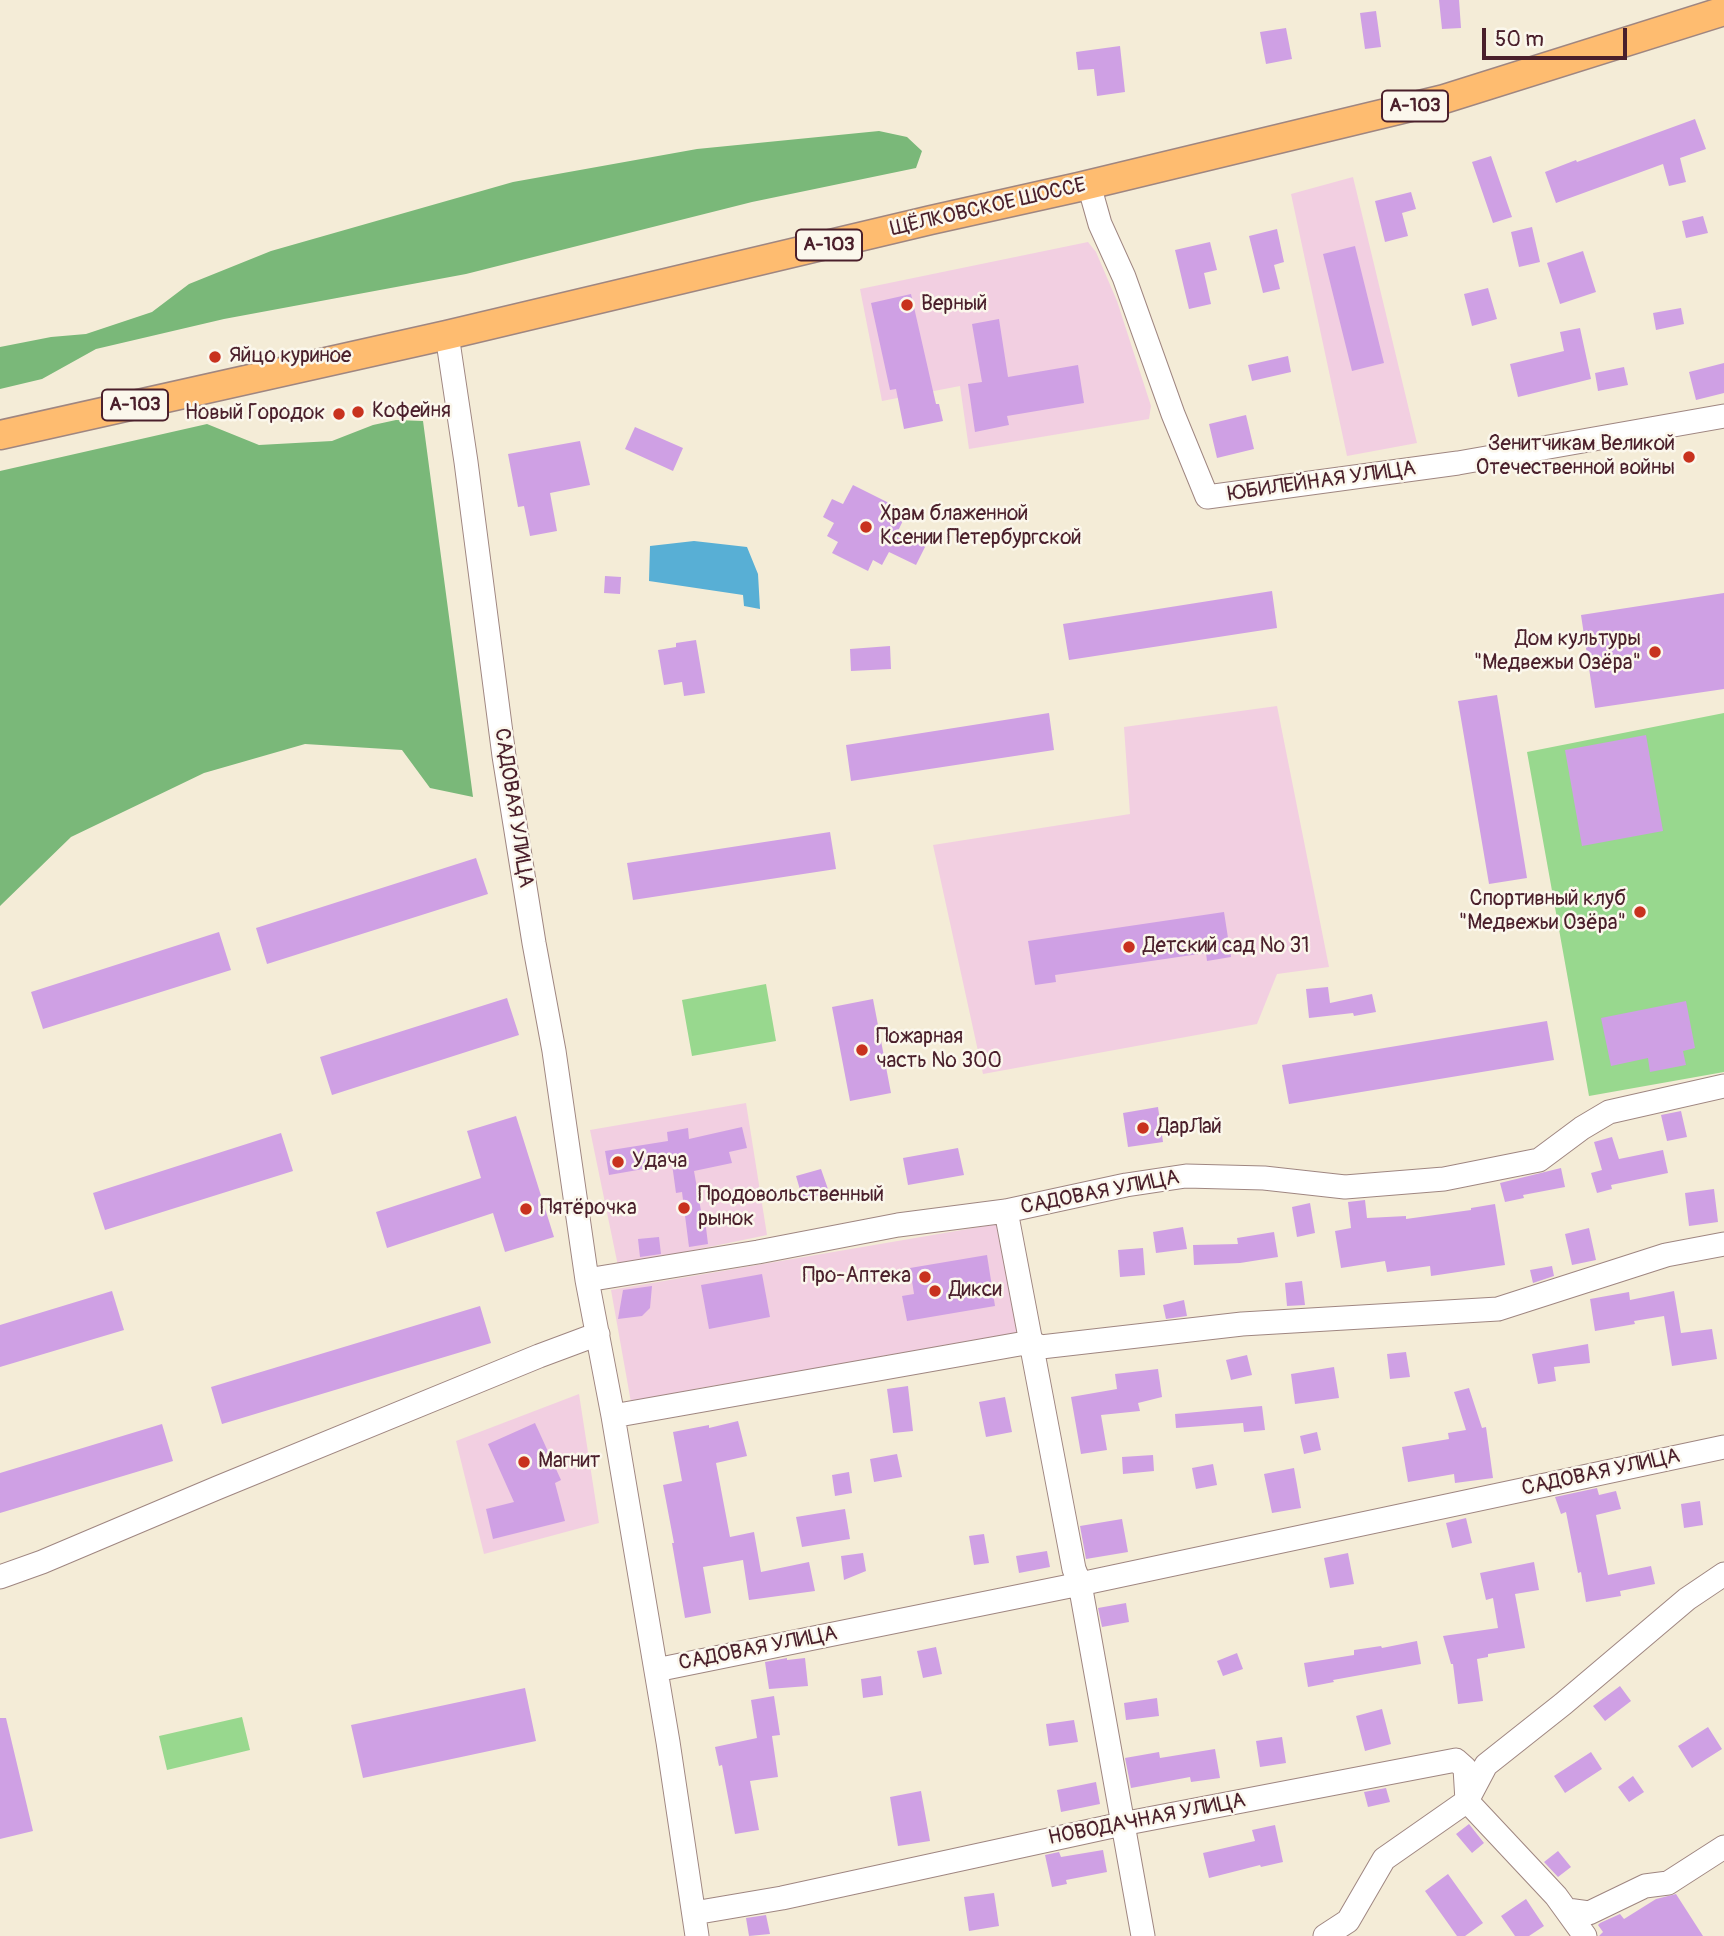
<!DOCTYPE html>
<html>
<head>
<meta charset="utf-8">
<style>
	body { margin:0 }
	#map { position:relative; width:1724px; height:1936px; overflow:hidden; background:#f4ecd7; font-family:Pangolin,sans-serif }
	canvas { display:block }
	.scale { position:absolute; left:1482px; top:28px; width:145px; height:32px; box-sizing:border-box; border:4px solid #4a1f2b; border-top:0; padding-left:9px; font-size:21px; line-height:24px; white-space:nowrap; color:#4a1f2b; -webkit-text-stroke:5px #fbf7ec; paint-order:stroke }
</style>
</head>
<body>
<div id="map">
<canvas width="1724" height="1936"></canvas>
<div class="scale">50 m</div>
</div>
<script>
const c = document.querySelector('canvas').getContext('2d');
c.lineJoin = 'round';
function paint(path, color) {
  c.fillStyle = color;
  c.fill(path, 'evenodd');
}
function stroke(path, color, width, dash) {
  c.strokeStyle = color;
  c.lineWidth = width;
  c.lineCap = dash ? 'butt' : 'round';
  c.setLineDash(dash || []);
  c.stroke(path);
}
function drawText(font, color, halo, rows, align = 'center') {
  c.font = font + ' Pangolin,sans-serif';
  c.lineWidth = 5;
  c.setLineDash([]);
  c.textBaseline = 'middle';
  c.strokeStyle = halo;
  c.fillStyle = color;
  for (const [text, x, y, turn = 0] of rows) {
    c.save();
    c.translate(x, y);
    c.rotate((+turn || 0) * Math.PI / 180);
    c.textAlign = isNaN(turn) ? turn : align;
    if (halo) c.strokeText(text, 0, 0);
    c.fillText(text, 0, 0);
    c.restore();
  }
}
paint(new Path2D(`
	M1353,177l64,266 -70,13 -56,-262z
	M1088,242l8,10 21,49 34,105 -2,13 -180,30 -9,-63 -78,15 -22,-112z
	M1277,706l52,261 -52,7 -20,50 -274,50 -50,-229 197,-31 -6,-87z
	M746,1103l21,132 -149,31 -28,-136z
	M997,1224l21,110 -323,55v8l-63,11 -21,-118z
	M579,1394l20,129 -115,31 -28,-113z`), '#f2cfe1');
paint(new Path2D(`
	M1724,713v359l-135,24 -62,-344z
	M766,984l10,57 -84,15 -10,-56z
	M242,1717l8,33 -83,20 -8,-34z`), '#98d88e');
paint(new Path2D(`
	M879,131l28,6 15,14 -6,17 -164,34 -286,72 -242,45 -128,30 -54,30 -42,10v-42l51,-10 35,-3 66,-22 37,-28 82,-33 242,-69 184,-33z
	M396,420l27,1 50,376 -43,-9 -28,-38 -97,-6 -101,29 -133,64 -71,69v-435l207,-47 52,21 73,-4 41,-16z`), '#7ab879');
paint(new Path2D(`
	M694,541l53,6 11,27 2,35 -16,-3 -1,-11 -94,-14 1,-35z`), '#58afd5');
paint(new Path2D(`
	M1439,0h20l2,28 -19,1z
	M1376,11l5,36 -16,2 -5,-36z
	M1286,28l6,31 -26,5 -6,-32z
	M1120,46l5,46 -28,4 -3,-27 -16,1 -2,-18z
	M1695,119l11,30 -26,9 6,24 -17,4 -6,-22 -107,39 -11,-31 31,-12 1,2z
	M1491,156l21,61 -19,6 -21,-61z
	M1411,192l5,17 -14,4 6,23 -23,6 -10,-41z
	M1703,216l5,17 -22,5 -4,-17z
	M1532,227l8,35 -21,5 -8,-35z
	M1277,229l7,33 -10,3 6,24 -17,4 -14,-57z
	M1210,242l7,28 -13,3 7,31 -22,5 -14,-59z
	M1355,246l29,117 -32,8 -29,-117z
	M1583,251l13,41 -36,12 -13,-41z
	M1488,288l9,31 -25,7 -8,-32z
	M911,294l25,110h3l4,17 -39,8 -8,-40 -6,1 -19,-87z
	M1681,308l3,16 -28,6 -3,-17z
	M999,319l9,58 70,-12 6,38 -77,13 2,9 -34,7 -7,-48 14,-2 -10,-58z
	M1580,328l11,51 -73,18 -8,-33 54,-13 -4,-19z
	M1288,356l3,16 -39,9 -4,-16z
	M1724,363v30l-28,7 -7,-28z
	M1624,367l4,18 -30,6 -3,-18z
	M1246,415l8,34 -37,9 -8,-34z
	M635,427l48,21 -10,23 -48,-22z
	M580,441l10,44 -40,8 7,38 -27,5 -6,-30 -6,1 -10,-53z
	M853,485l54,27 -9,19 28,14 -10,20 -27,-13 -7,13 -9,-5 -5,11 -36,-18 6,-11 -11,-6 7,-13 -11,-6 9,-18 11,5z
	M605,576l16,1 -1,17 -16,-1z
	M1272,591l5,37 -208,32 -6,-36z
	M1724,593v96l-129,19 -14,-93z
	M696,640l9,53 -21,3 -2,-14 -18,3 -6,-35 18,-3v-4z
	M890,646l1,23 -40,2 -1,-22z
	M1497,695l30,183 -38,6 -31,-183z
	M1049,713l5,37 -203,31 -5,-36z
	M1646,735l17,96 -81,15 -17,-96z
	M830,832l6,37 -203,31 -6,-37z
	M476,858l12,36 -221,70 -11,-36z
	M1224,912l7,45 -24,4 -1,-8 -151,22 1,7 -21,3 -7,-44z
	M219,932l12,38 -188,59 -12,-37z
	M1328,987l2,16 42,-9 4,18 -22,4 -1,-3 -44,5 -3,-29z
	M507,998l12,37 -187,60 -12,-38z
	M873,999l18,94 -41,8 -18,-94z
	M1686,1001l9,47 -12,3 3,14 -36,7 -2,-14 -37,8 -10,-48z
	M1547,1021l7,39 -265,44 -7,-39z
	M1158,1107l5,35 -35,5 -5,-34z
	M1681,1111l6,26 -20,4 -6,-26z
	M516,1116l38,121 -49,15 -12,-39 -106,35 -11,-36 105,-34 -14,-47z
	M742,1127l5,21 -18,4 3,11 -38,8 7,40h3l4,33 -19,3 -7,-55 -6,1 -4,-29 -63,11 -4,-24 63,-10 -1,-9 21,-4 1,11z
	M281,1133l12,38 -188,59 -12,-37z
	M1612,1137l7,22 44,-9 5,23 -57,12 1,4 -15,4 -6,-20 11,-3 -8,-28z
	M958,1148l6,27 -56,10 -5,-27z
	M1561,1168l4,19 -42,8 1,3 -19,4 -5,-19z
	M821,1169l8,23 -26,8 -7,-24z
	M1714,1189l4,33 -29,4 -4,-33z
	M1365,1200l2,18 39,-2v3l65,-9v-2l24,-4 10,61 -74,11 -1,-10 -43,6 -2,-11 -44,7 -6,-37 16,-3 -3,-26z
	M1310,1203l5,30 -18,4 -5,-30z
	M1183,1227l4,22 -31,4 -3,-21z
	M1589,1228l7,32 -24,5 -7,-31z
	M1274,1232l4,25 -38,6 -46,2 -1,-20 45,-1 -1,-6z
	M659,1237l2,17 -21,3 -2,-18z
	M1143,1248l2,27 -25,2 -2,-27z
	M987,1255l8,51 -88,15 -5,-25 12,-2 -4,-26z
	M1552,1266l2,10 -21,7 -3,-13z
	M762,1274l8,43 -61,12 -8,-44z
	M1302,1281l3,24 -18,1 -2,-23z
	M652,1286l-2,22 -8,8 -24,3 5,-29z
	M112,1291l12,39 -124,37v-42z
	M1674,1291l7,42 31,-4 5,30 -45,7 -8,-50 -30,5 1,3 -40,7 -5,-32 39,-7 1,8z
	M1184,1300l3,16 -21,3 -3,-14z
	M480,1306l11,37 -269,81 -11,-37z
	M1588,1344l2,19 -36,4 2,14 -18,3 -6,-30z
	M1406,1352l4,25 -20,2 -3,-25z
	M1247,1355l5,20 -21,5 -5,-20z
	M1334,1367l5,31 -44,6 -4,-30z
	M1158,1369l4,28 -24,6 2,8 -39,4 6,35 -26,4 -10,-57 46,-8 -2,-15z
	M908,1386l5,45 -20,2 -6,-44z
	M1469,1388l13,40 4,-1 7,51 -38,5 -1,-9 -46,8 -6,-35 47,-8 -1,-6 18,-3 -12,-38z
	M1005,1397l7,35 -26,5 -7,-35z
	M1262,1406l3,24 -21,2 -1,-9 -67,5 -1,-14z
	M738,1421l9,35 -31,7 14,74 24,-5 7,40 48,-10 6,29 -66,9 -6,-40 -40,7 8,46 -26,5 -13,-75h2l-11,-58 19,-4 -9,-49 36,-7v3z
	M535,1423l26,57 -6,3 10,38 -72,18 -7,-30 28,-7 -26,-58z
	M162,1424l11,37 -173,52v-40z
	M1317,1432l4,18 -17,4 -4,-18z
	M897,1454l5,23 -28,5 -4,-23z
	M1153,1455l1,16 -31,3 -1,-17z
	M1213,1464l4,21 -21,4 -4,-21z
	M1294,1468l7,40 -29,5 -8,-39z
	M849,1472l3,21 -17,3 -3,-21z
	M1597,1488l2,7 17,-4 5,18 -25,6 12,60 43,-9 4,18 -35,7 1,5 -35,6 -5,-30 -3,1 -12,-61 -5,2 -6,-17z
	M1700,1501l3,24 -19,3 -3,-24z
	M845,1509l5,30 -48,8 -6,-30z
	M1466,1518l6,25 -20,5 -6,-25z
	M1122,1519l6,33 -42,7 -6,-33z
	M984,1534l5,29 -15,2 -5,-29z
	M1047,1551l3,16 -31,6 -3,-17z
	M863,1553l3,18 -22,9 -3,-24z
	M1348,1553l6,31 -24,4 -6,-30z
	M1534,1562l5,28 -24,4 10,54 -37,6v3l-11,2 6,42 -25,3 -5,-40h-2l-8,-28 55,-8 -5,-30 -7,2 -6,-27z
	M1126,1603l3,19 -27,5 -4,-19z
	M1417,1641l4,23 -88,16 1,2 -26,5 -4,-24 50,-8v-5l27,-4 1,2z
	M936,1647l6,27 -19,4 -6,-27z
	M1237,1653l6,16 -20,7 -6,-15z
	M787,1658v2l18,-2 3,28 -39,3 -4,-27z
	M881,1676l2,19 -20,3 -2,-19z
	M1620,1686l11,15 -26,20 -12,-15z
	M525,1688l11,53 -173,37 -12,-53z
	M774,1696l6,39 -8,1 6,41 -28,4 9,49 -24,4 -13,-69 -3,1 -4,-19 42,-9 -6,-38z
	M1157,1698l2,18 -33,4 -2,-17z
	M1382,1709l9,35 -26,7 -9,-35z
	M0,1718h6l27,113 -33,8z
	M1074,1720l4,22 -29,4 -3,-22z
	M1708,1727l14,22 -30,19 -14,-22z
	M1282,1737l4,26 -26,4 -4,-26z
	M1215,1749l5,29 -29,4 -1,-5 -59,11 -6,-30 34,-6 1,6z
	M1591,1752l11,17 -37,24 -11,-17z
	M1633,1776l11,16 -15,10 -11,-15z
	M1096,1782l4,22 -39,8 -4,-22z
	M1386,1788l4,14 -22,5 -4,-15z
	M921,1791l9,50 -32,5 -8,-49z
	M1469,1824l15,19 -12,10 -16,-19z
	M1275,1825l8,37 -22,5 -1,-2 -51,13 -6,-25 52,-12 -3,-11z
	M1103,1850l4,22 -41,8 1,4 -15,3 -7,-32 14,-3 2,5z
	M1558,1851l13,16 -13,10 -14,-15z
	M1448,1874l35,49 -18,13h-8l-32,-45z
	M994,1893l5,33 -30,5 -5,-34z
	M1676,1894l27,42h-104l4,-4 -5,-7 2,-2 20,-9 4,5 32,-20z
	M1526,1899l18,27 -15,10h-14l-14,-20z
	M766,1915l4,19 -21,2 -3,-18z`), '#cfa0e4');
const minor = new Path2D(`
	M1089,185l11,39 24,53 49,137 34,83 251,-34 266,-47
	M447,335l19,127 38,294 30,187 20,108 33,229 26,136 55,326 29,194
	M1006,1211l68,358 6,15 63,352
	M587,1280l171,-28 140,-27 108,-14 120,-26 60,-9 78,2 81,9 99,-8 95,-19 43,-32 27,-16 115,-26
	M613,1416l418,-74 10,5 201,-23 256,-15 168,-54 58,-11
	M0,1577l42,-15 175,-74 322,-132 59,-22
	M656,1670l424,-86 644,-137
	M1567,1910l22,3 56,-27 23,-3 56,-36
	M694,1913l88,-15 340,-74 334,-64 9,8 2,33 -83,58 -36,62 -23,15
	M1585,1936l-29,-40 -89,-95 19,-36 77,-61 124,-105 37,-25`);
const major = new Path2D(`
	M0,435l447,-100 484,-115 148,-33 365,-88 280,-88`);
stroke(minor, '#9f8681', 25);
stroke(major, '#9f8681', 31);
stroke(minor, '#fff', 23);
stroke(major, '#febc70', 28);
for (const [x, y, r, color] of [
	[907,305,7,"#c8321e"],
	[215,357,7,"#c8321e"],
	[358,412,7,"#c8321e"],
	[339,414,7,"#c8321e"],
	[1689,457,7,"#c8321e"],
	[866,527,7,"#c8321e"],
	[1655,652,7,"#c8321e"],
	[1640,912,7,"#c8321e"],
	[1129,947,7,"#c8321e"],
	[862,1050,7,"#c8321e"],
	[1143,1128,7,"#c8321e"],
	[618,1162,7,"#c8321e"],
	[684,1208,7,"#c8321e"],
	[526,1209,7,"#c8321e"],
	[925,1277,7,"#c8321e"],
	[935,1291,7,"#c8321e"],
	[524,1462,7,"#c8321e"]
]) {
  const dot = new Path2D();
  dot.arc(x, y, r, 0, 2 * Math.PI);
  c.fillStyle = color;
  c.fill(dot);
  stroke(dot, '#fbf7ec', 2.5);
}
for (const [x, y, w] of [
	[1415,106,66],
	[829,245,66],
	[135,405,66]
]) {
  const box = new Path2D();
  box.roundRect(x - w / 2, y - 15.5, w, 31, 5);
  c.fillStyle = '#fbf7ec';
  c.fill(box);
  stroke(box, '#4a1f2b', 2);
}
drawText('bold 19px', '#4a1f2b', null, [
	["А-103",1415,106],
	["А-103",829,245],
	["А-103",135,405]
]);
drawText('21px', '#4a1f2b', '#fbf7ec', [
	["ЩЁЛКОВСКОЕ ШОССЕ",988,208,-13],
	["ЮБИЛЕЙНАЯ УЛИЦА",1322,482,-8],
	["САДОВАЯ УЛИЦА",513,808,81],
	["САДОВАЯ УЛИЦА",1100,1193,-11],
	["САДОВАЯ УЛИЦА",1601,1473,-12],
	["САДОВАЯ УЛИЦА",758,1649,-11],
	["НОВОДАЧНАЯ УЛИЦА",1147,1820,-11]
]);
drawText('21px', '#4a1f2b', '#fbf7ec', [
	["Верный",921,305],
	["Яйцо куриное",229,357],
	["Кофейня",372,412],
	["Новый Городок",325,414,"right"],
	["Зенитчикам Великой",1675,445,"right"],
	["Отечественной войны",1675,469,"right"],
	["Храм блаженной",880,515],
	["Ксении Петербургской",880,539],
	["Дом культуры",1641,640,"right"],
	["\"Медвежьи Озёра\"",1641,664,"right"],
	["Спортивный клуб",1626,900,"right"],
	["\"Медвежьи Озёра\"",1626,924,"right"],
	["Детский сад № 31",1143,947],
	["Пожарная",876,1038],
	["часть № 300",876,1062],
	["ДарЛай",1157,1128],
	["Удача",632,1162],
	["Продовольственный",698,1196],
	["рынок",698,1220],
	["Пятёрочка",540,1209],
	["Про-Аптека",911,1277,"right"],
	["Дикси",949,1291],
	["Магнит",538,1462]
], 'left');
</script>
</body>
</html>
